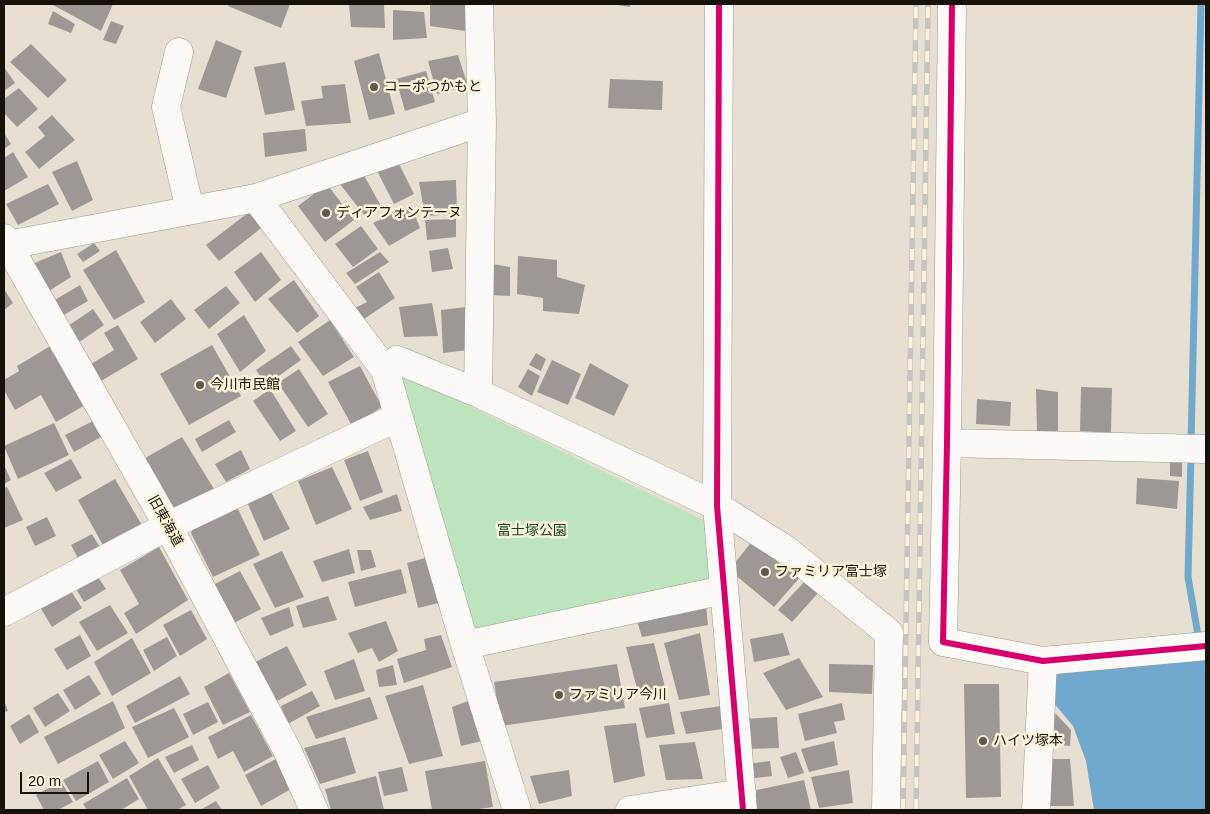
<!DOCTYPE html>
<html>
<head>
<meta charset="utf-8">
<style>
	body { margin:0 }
	#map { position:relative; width:1210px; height:814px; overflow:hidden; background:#e7e0d2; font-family:Helvetica,sans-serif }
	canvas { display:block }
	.frame { position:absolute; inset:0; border:5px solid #161209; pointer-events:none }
	.scale { position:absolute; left:20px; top:772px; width:69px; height:22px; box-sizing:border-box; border:2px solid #161209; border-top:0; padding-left:6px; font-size:15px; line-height:18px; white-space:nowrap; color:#161209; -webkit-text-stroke:4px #fcf2d7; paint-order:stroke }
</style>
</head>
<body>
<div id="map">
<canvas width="1210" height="814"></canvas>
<div class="frame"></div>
<div class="scale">20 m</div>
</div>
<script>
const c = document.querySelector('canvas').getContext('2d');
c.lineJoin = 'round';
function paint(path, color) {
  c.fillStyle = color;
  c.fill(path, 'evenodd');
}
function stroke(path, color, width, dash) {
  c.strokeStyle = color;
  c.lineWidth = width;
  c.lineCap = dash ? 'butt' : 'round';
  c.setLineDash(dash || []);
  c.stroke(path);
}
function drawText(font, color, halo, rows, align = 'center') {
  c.font = font + ' Helvetica,"Noto Sans JP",sans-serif';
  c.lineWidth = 5;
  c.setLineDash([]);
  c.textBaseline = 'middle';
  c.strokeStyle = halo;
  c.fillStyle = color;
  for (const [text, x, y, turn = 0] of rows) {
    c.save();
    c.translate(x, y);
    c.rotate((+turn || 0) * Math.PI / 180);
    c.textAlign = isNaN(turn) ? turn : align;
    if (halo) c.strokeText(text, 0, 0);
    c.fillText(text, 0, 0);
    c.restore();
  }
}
paint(new Path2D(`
	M404,374l305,149 5,59 -241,49 -75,-251z`), '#bee4be');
paint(new Path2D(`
	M1206,653v157h-112l-8,-49 -13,-35 -26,-31 4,-19 10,-8z`), '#70a9cd');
stroke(new Path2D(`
	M1191,444l10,-440
	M1191,454l-3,123 10,58 -5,1`), '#70a9cd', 7);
paint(new Path2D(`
	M51,4h62l-12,27z
	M229,4h61l-9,24 -53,-22z
	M349,4h35l1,24 -34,-1z
	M430,4h37l-2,27 -35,-5z
	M617,4h13v3l-13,-2z
	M393,10l31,2 3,26 -34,2z
	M53,11l22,13 -4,9 -23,-9z
	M111,21l13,5 -8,18 -13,-4z
	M216,40l26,11 -16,47 -28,-9z
	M31,44l36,36 -19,18 -38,-36z
	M379,53l16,61 -26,6 -15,-59z
	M458,55l10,31 -31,8 -9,-33z
	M285,62l10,48 -30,5 -11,-48z
	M4,67l11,16 -11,8z
	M426,71l9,31 -30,9 -9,-32z
	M610,79l53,2 -1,29 -54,-2z
	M345,84l6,39 -45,3 -5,-25 22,-3 -2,-12z
	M19,88l19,21 -21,18 -13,-14v-14z
	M52,115l23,25 -36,29 -14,-17 20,-16 -7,-9z
	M305,129l2,22 -42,6 -2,-24z
	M4,133l7,11 -7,5z
	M13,152l15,25 -24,14v-33z
	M396,158l18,36 -20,10 -18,-35z
	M77,161l16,39 -21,11 -20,-39z
	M361,170l20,36 -17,9 -24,-31z
	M456,180l1,34 -32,2 -6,-34z
	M48,184l11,20 -41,21 -12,-21z
	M327,184l27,36 -29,22 -27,-36z
	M411,205l9,23 -31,18 -16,-23z
	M253,209l11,17 -45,35 -13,-16z
	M456,219v18l-29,3 -2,-20z
	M361,226l17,23 -25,18 -18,-23z
	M94,243l6,8 -17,11 -6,-8z
	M448,248l5,21 -21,3 -3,-21z
	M116,250l29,52 -31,18 -31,-50z
	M61,252l10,25 -22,14 -17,-27z
	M261,252l20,28 -26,22 -21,-30z
	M380,252l9,10 -34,22 -9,-11z
	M518,256l39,4v17l28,8 -6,29 -36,-3v-13l-26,-4z
	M487,263l23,4v29l-22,-1z
	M379,272l16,26 -31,21 -9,-11 12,-6 -11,-15z
	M294,280l25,36 -22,17 -29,-34z
	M80,285l8,16 -26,15 -9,-15z
	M226,286l14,17 -31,26 -15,-19z
	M4,289l9,14 -9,7z
	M171,299l15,20 -31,24 -15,-21z
	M432,303l6,33 -34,1 -5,-30z
	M466,307l2,43 -25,3 -2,-43z
	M93,309l11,16 -26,18 -10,-17z
	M244,315l22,36 -26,21 -23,-38z
	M330,320l24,37 -31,19 -25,-34z
	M118,325l20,34 -37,22 -10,-17 23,-14 -10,-17z
	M52,345l35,59 -31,18 -15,-27 -26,15 -11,-20v-10l15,-9 -2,-5z
	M212,345l29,51 -52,29 -29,-51z
	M291,346l10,14 -35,25 -10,-15z
	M536,353l10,6 -5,12 -12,-6z
	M552,360l29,14 -13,31 -31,-13z
	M590,363l39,22 -15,31 -39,-18z
	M360,366l22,41 -30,19 -24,-44z
	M299,369l29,45 -20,13 -30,-44z
	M528,369l12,7 -8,20 -14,-9z
	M1081,387l31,1 -1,45 -31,-2z
	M270,389l26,42 -16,10 -27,-40z
	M1036,389l22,3v40h-21z
	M977,399l34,3 -1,24 -34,-2z
	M229,420l7,12 -34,20 -7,-13z
	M93,421l8,16 -27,15 -9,-17z
	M54,423l15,32 -51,24 -14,-33z
	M182,437l32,52 -45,23 -29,-51z
	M241,450l9,19 -24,13 -11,-18z
	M368,451l15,41 -23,9 -16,-41z
	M71,459l11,19 -26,14 -12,-19z
	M1170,460h12v17l-12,-1z
	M4,465l7,15 -7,4z
	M332,467l20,42 -36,16 -18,-44z
	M1137,478l42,3 -2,28 -41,-5z
	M115,479l28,48 -38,22 -27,-49z
	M7,487l16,33 -19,8v-40z
	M271,492l19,37 -26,12 -17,-39z
	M397,494l5,17 -32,9 -7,-13z
	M237,507l23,48 -47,22 -22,-44 2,-6z
	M47,517l9,19 -21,10 -9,-19z
	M92,534l10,17 -21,13 -10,-19z
	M754,539l48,36 -28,32 -45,-37z
	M159,547l29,53 -52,34 -12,-21 15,-9 -19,-34z
	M349,549l6,24 -33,9 -9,-21z
	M357,550h14l5,17 -15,4z
	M282,551l22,46 -29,11 -22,-44z
	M429,557l14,45 -25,6 -11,-45z
	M401,569l6,24 -52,14 -7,-25z
	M240,571l21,38 -31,16 -19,-39z
	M96,574l10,15 -22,13 -10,-16z
	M807,579l13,12 -28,31 -14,-12z
	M67,585l15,23 -30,19 -15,-25z
	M328,596l9,24 -34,8 -7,-22z
	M110,605l18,28 -31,18 -18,-29z
	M706,606l2,19 -66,12 -5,-16z
	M289,607l5,19 -24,10 -9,-18z
	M191,610l16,29 -27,17 -17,-31z
	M386,621l12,30 -19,11 -7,-14 -14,5 -10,-20z
	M700,633l10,62 -31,5 -15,-57z
	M783,633l7,22 -36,7 -4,-23z
	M80,635l11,21 -24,14 -13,-21z
	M441,635l11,32 -48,16 -7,-24 29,-9 -2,-11z
	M167,637l10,19 -23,15 -11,-21z
	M132,638l19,35 -39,23 -18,-34z
	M654,643l12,48 -27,5 -13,-49z
	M287,646l20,39 -30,16 -22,-39z
	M799,658l24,39 -37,13 -23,-37z
	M354,659l11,32 -30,9 -11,-29z
	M617,664l8,44 -124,18 -7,-44z
	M829,664l44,1 -1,29 -43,-2z
	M393,665l4,20 -18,2 -3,-17z
	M229,673l21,39 -27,13 -19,-38z
	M89,675l12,19 -26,16 -12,-20z
	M180,676l10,18 -55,29 -9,-17z
	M964,684h35l2,113 -35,1z
	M423,685l20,71 -34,8 -24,-68z
	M312,691l8,15 -32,18 -7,-18z
	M58,693l12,18 -25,16 -12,-19z
	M370,697l8,22 -62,20 -10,-22z
	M4,700l4,11 -4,1z
	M471,700l15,40 -25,6 -9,-39z
	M113,701l12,27 -67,36 -14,-27z
	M208,702l10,20 -25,13 -10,-21z
	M669,703l6,31 -29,4 -7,-30z
	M842,703l3,17 -11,2 3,11 -32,8 -7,-27z
	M721,706l2,23 -37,5 -6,-22z
	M174,708l15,29 -41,21 -16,-31z
	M1048,713l8,1 15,16 -1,16 -22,-2z
	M29,714l10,18 -19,12 -10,-18z
	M251,715l22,41 -29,16 -11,-21 -15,8 -10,-22z
	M777,717l2,31 -33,1 -2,-30z
	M636,723l9,53 -31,7 -10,-57z
	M345,737l11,36 -36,11 -16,-36z
	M125,741l14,22 -26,16 -14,-24z
	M834,741l4,24 -29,7 -8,-23z
	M695,742l8,37 -37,1 -7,-35z
	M192,745l7,15 -25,13 -9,-16z
	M796,752l8,21 -16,5 -8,-21z
	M158,758l28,47 -9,5h-29l-19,-34z
	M276,759l15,30 -30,17 -16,-31z
	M1045,759h25l4,47h-27z
	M98,761l11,21 -33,19 -13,-21z
	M485,761l8,46 -21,3h-40l-7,-39z
	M770,761l2,15 -24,3 -1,-15z
	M208,765l12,23 -25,15 -14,-24z
	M402,767l6,24 -24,5 -6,-24z
	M569,770l3,26 -33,8 -9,-28z
	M849,770l4,33 -34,5 -8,-31z
	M376,776l8,34h-53l-6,-21z
	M127,778l12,21 -18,11h-34l-4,-6z
	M804,780l7,30h-56l-3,-19z
	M61,781l12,21 -15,8h-14l-8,-15z
	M216,801l6,9h-22z`), '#9d9895');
const minor = new Path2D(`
	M719,4l-2,502 26,304
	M952,4l-5,439 -4,199 100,19 163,-15
	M179,52l-13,55 24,103
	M256,198l129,172 80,275 52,165
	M4,238l164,288 119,224 27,60
	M4,247l4,-2 248,-47 226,-76
	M385,370l12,-10 81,33 239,113 68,43 104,84 -3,177
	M478,393l4,-271 -3,-118
	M947,443l259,6
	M4,612l164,-86 230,-109
	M465,645l259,-55
	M630,810l112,-17
	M1036,810l7,-149`);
stroke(minor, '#9d988d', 29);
stroke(minor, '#fbfaf8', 28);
const rail = new Path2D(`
	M903,810l13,-806
	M916,810l12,-806`);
stroke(rail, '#c6c4c0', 5.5);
stroke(rail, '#fcf2d7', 4, [11]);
stroke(new Path2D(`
	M719,4l-2,502 26,304
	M952,4l-5,439 -4,199 100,19 163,-15`), '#d6006c', 6);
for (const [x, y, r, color] of [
	[374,87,5,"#5f5a4f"],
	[326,213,5,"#5f5a4f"],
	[200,385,5,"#5f5a4f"],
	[765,572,5,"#5f5a4f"],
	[559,695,5,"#5f5a4f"],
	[983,741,5,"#5f5a4f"]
]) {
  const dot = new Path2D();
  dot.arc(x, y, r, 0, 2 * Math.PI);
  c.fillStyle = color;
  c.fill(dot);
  stroke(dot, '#fcf2d7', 2);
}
drawText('14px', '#161209', '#fcf2d7', [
	["コーポつかもと",384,87],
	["ディアフォンテーヌ",336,213],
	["今川市民館",210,385],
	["ファミリア富士塚",775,572],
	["ファミリア今川",569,695],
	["ハイツ塚本",993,741]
], 'left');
drawText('14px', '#161209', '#fcf2d7', [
	["旧東海道",165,521,61]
]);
drawText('14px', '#0d4b24', '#fcf2d7', [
	["富士塚公園",532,531]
]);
</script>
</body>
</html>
